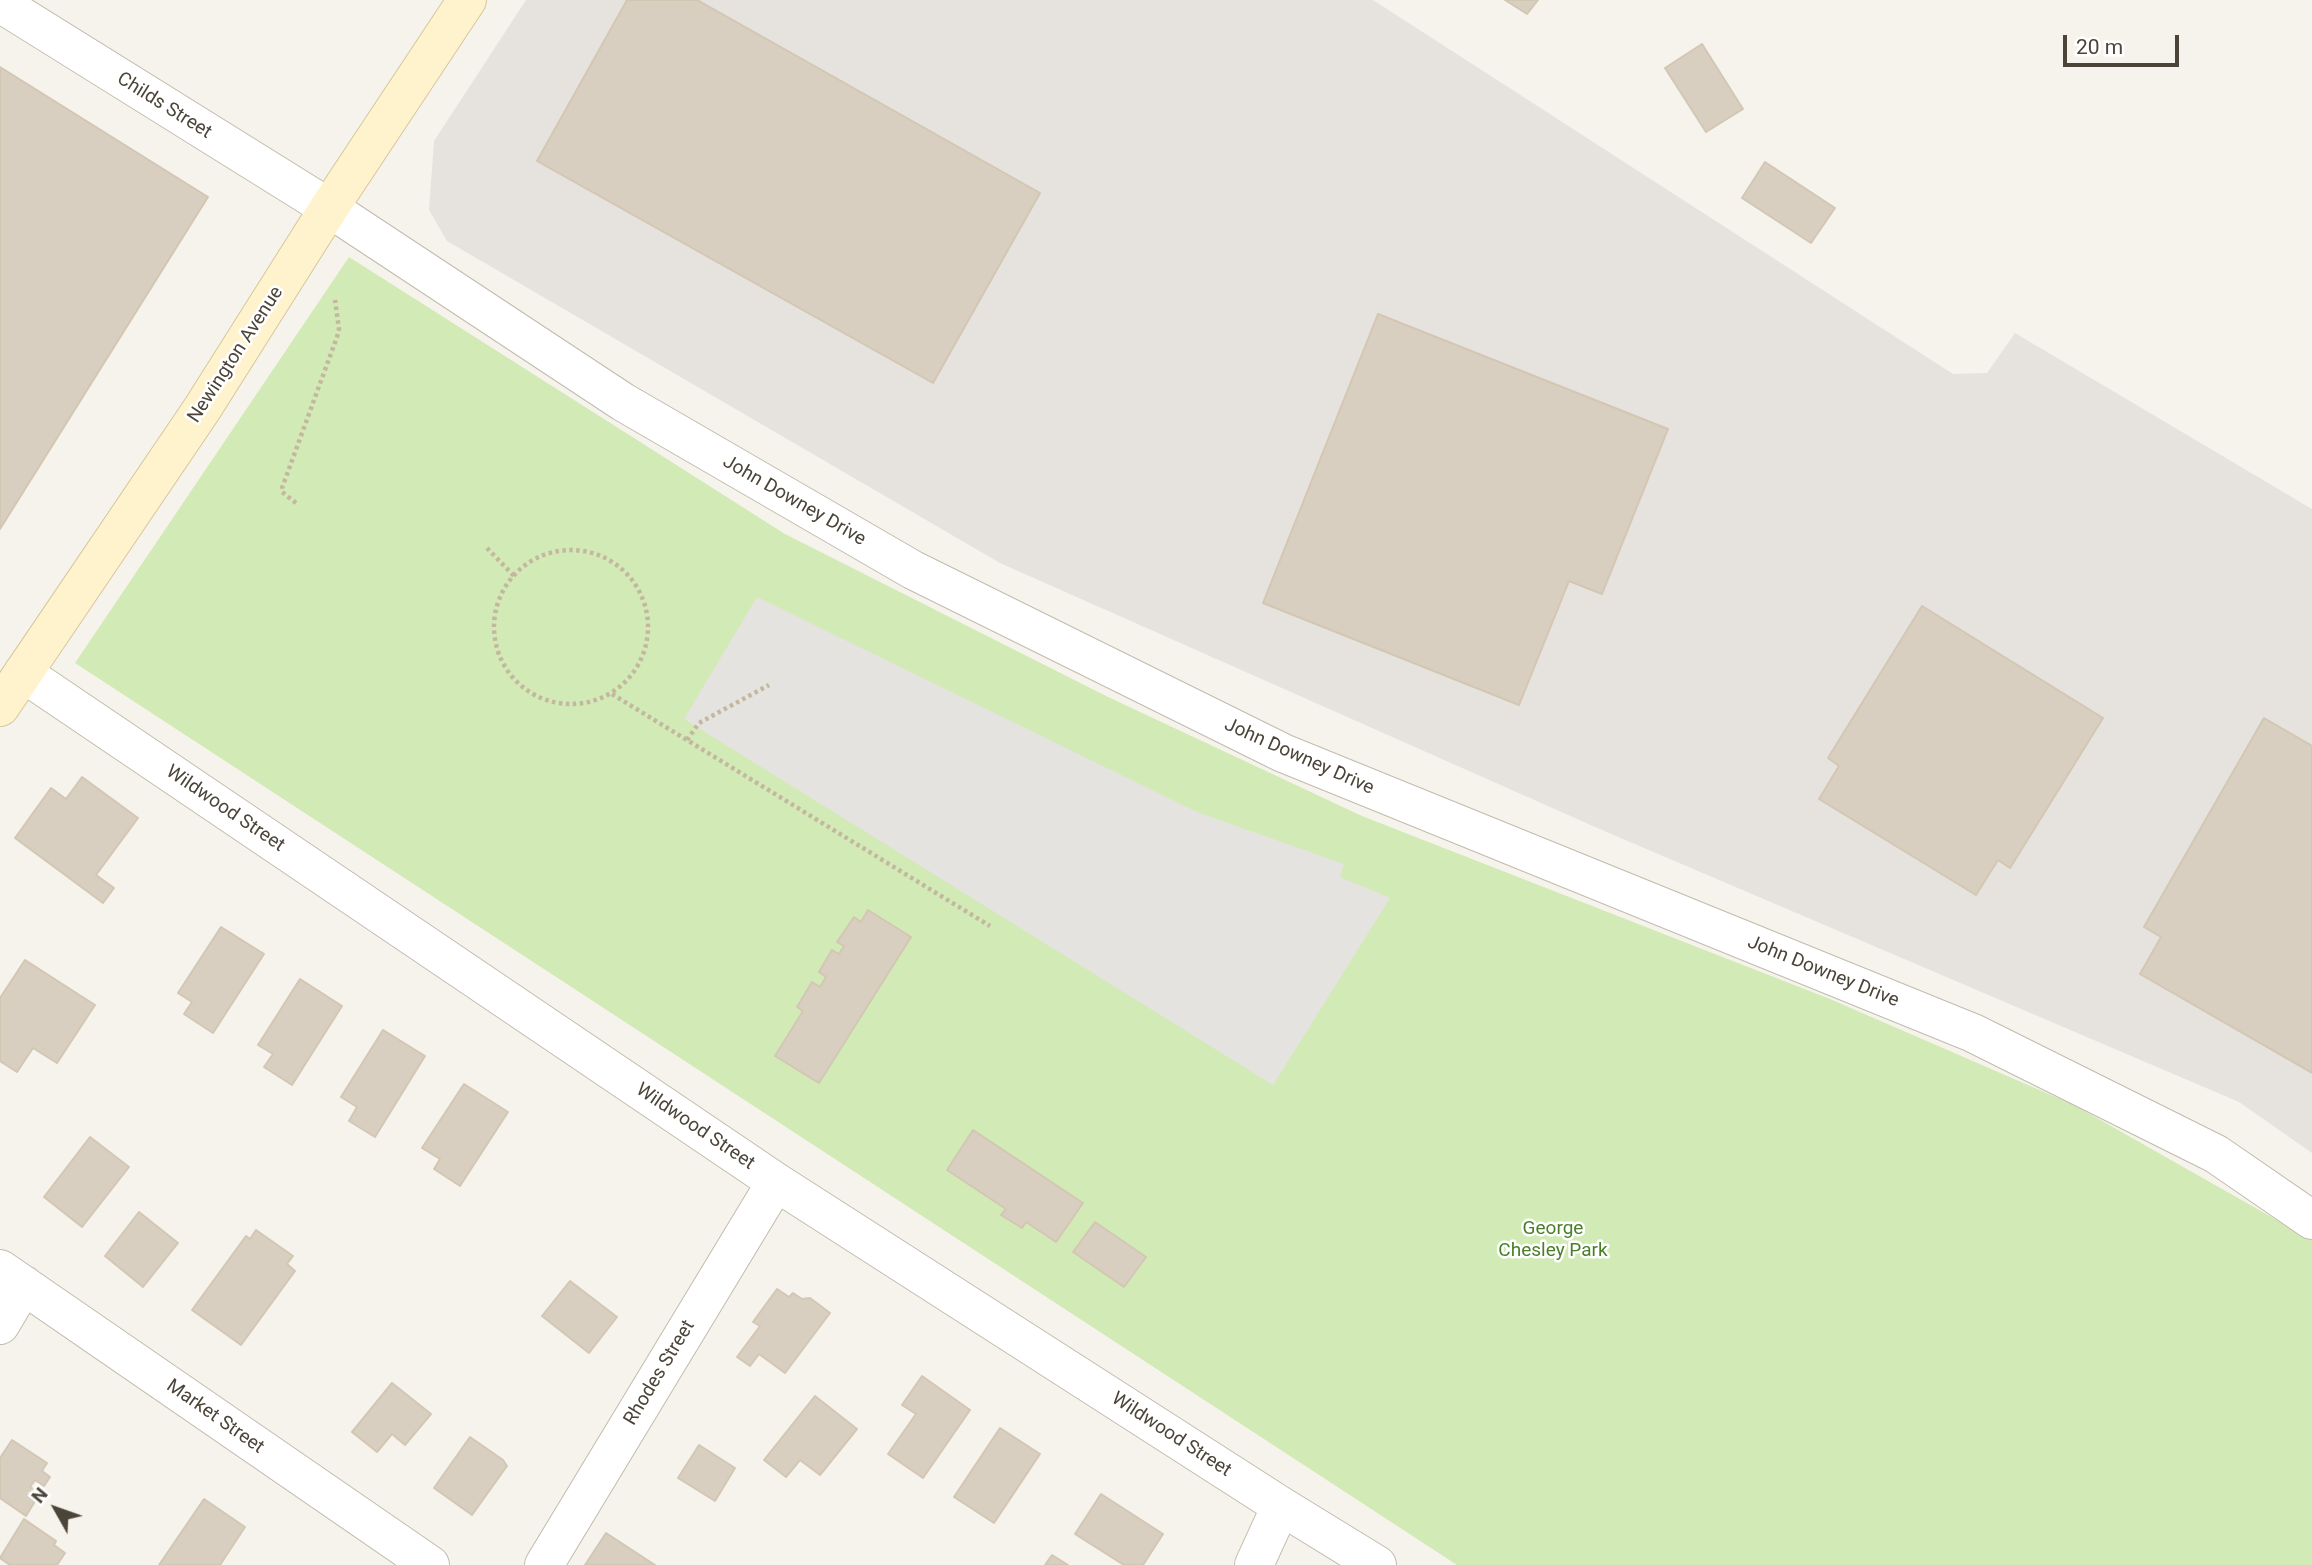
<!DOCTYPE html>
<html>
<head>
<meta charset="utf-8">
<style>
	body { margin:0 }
	#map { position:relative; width:2312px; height:1565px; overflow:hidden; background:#f6f3ec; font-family:Roboto,sans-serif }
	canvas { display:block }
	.north { position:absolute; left:21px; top:1474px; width:70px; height:70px; -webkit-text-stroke:5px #fff; paint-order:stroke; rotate:310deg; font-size:19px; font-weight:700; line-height:28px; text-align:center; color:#4b4439 }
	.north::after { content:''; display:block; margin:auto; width:24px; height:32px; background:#4b4439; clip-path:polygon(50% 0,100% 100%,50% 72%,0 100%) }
	.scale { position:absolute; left:2063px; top:35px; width:116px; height:32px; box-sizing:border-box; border:4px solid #4b4439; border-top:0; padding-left:9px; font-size:21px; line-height:24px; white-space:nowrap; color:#4b4439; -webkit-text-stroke:5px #fff; paint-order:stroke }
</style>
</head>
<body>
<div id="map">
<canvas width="2312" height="1565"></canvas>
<div class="north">N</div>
<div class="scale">20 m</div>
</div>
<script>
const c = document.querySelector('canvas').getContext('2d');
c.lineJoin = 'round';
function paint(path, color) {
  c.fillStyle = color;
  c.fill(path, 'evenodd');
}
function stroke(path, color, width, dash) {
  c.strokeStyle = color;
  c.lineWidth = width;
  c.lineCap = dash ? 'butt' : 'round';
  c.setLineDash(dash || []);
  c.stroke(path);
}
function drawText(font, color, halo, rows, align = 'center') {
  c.font = font + ' Roboto,sans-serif';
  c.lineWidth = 5;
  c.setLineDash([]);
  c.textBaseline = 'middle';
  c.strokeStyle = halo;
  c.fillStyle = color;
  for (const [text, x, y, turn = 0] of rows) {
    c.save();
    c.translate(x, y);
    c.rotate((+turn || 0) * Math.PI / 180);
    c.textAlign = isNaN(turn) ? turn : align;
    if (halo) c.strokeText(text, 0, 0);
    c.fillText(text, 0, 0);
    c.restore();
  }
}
paint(new Path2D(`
	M526,0h847l580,374 34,-1 28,-40 297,176v644l-73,-51 -637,-272 -602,-267 -553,-322 -18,-31 5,-69z`), '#e6e2dd');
paint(new Path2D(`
	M349,257l436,277 321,162 256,120 468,183 244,106 238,135v325h-855l-1382,-902z`), '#d2eab5');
paint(new Path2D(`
	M757,597l440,215 147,52 -4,13 50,21 -117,187 -589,-366z`), '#e5e3e0');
const building = new Path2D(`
	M627,0h70l343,193 -107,190 -396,-222z
	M1505,0h33l-11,14z
	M1702,44l41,65 -37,23 -41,-64z
	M0,67l208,130 -208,332z
	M1765,162l70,46 -24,35 -69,-45z
	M1378,314l290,115 -66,165 -33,-13 -50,124 -256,-102z
	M1922,606l181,112 -93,150 -12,-8 -22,35 -157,-96 20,-33 -11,-8z
	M2264,718l48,28v327l-172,-99 21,-37 -17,-10z
	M82,777l56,41 -42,57 18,13 -11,15 -88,-65 36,-50 15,11z
	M868,910l43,27 -92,146 -44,-27 28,-45 -6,-4 15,-25 8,5 6,-10 -7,-5 13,-22 7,4 5,-8 -7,-4 17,-25 7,5z
	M221,927l43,27 -51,79 -29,-19 8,-12 -14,-9z
	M25,960l70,45 -38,58 -24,-15 -16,24 -17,-11v-63z
	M300,979l42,27 -50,79 -28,-18 9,-13 -15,-9z
	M383,1030l42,26 -50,81 -26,-16 8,-14 -16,-10z
	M464,1084l44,28 -48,74 -26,-17 6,-10 -18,-11z
	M973,1130l110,73 -27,39 -30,-20 -4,6 -21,-13 5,-6 -59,-39z
	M90,1137l39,30 -47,60 -38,-30z
	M139,1212l39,31 -35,44 -38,-31z
	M1095,1222l51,35 -22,30 -51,-35z
	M256,1230l37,26 -6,8 8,7 -54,74 -49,-35 54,-74 4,3z
	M570,1281l47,36 -28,36 -47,-37z
	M777,1289l12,8 4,-4 9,6 8,-1 20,15 -45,60 -26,-19 -9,12 -13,-9 23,-31 -7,-4z
	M922,1376l48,34 -47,68 -35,-24 28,-40 -14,-9z
	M392,1383l39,31 -26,31 -13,-11 -15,18 -25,-20z
	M815,1396l42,33 -37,46 -20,-15 -14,17 -22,-17z
	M1000,1428l40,26 -46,69 -40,-26z
	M470,1437l33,23 4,6 -35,49 -38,-27z
	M12,1440l35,23 -5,8 8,6 -6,9 -9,-6 -5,7 10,6 -14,23 -26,-18v-40z
	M699,1445l36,23 -20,33 -37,-23z
	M1101,1494l62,40 -20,31h-19l-49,-31z
	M204,1499l41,28 -25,38h-61z
	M24,1519l32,22 -2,4 11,8 -8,12h-47l-10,-7z
	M606,1533l49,32h-70z
	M1052,1555l16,10h-23z`);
paint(building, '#d8cfc1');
stroke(building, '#d3c7b4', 2);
const minor = new Path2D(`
	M0,3l329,205
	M23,673l753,509 505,324 96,59
	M0,1269l430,296
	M0,1325l24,-40
	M544,1565l232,-383
	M1254,1565l27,-59`);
const tertiary = new Path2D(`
	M329,208l294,194 290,168 370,183 690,280 243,121 96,66`);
const secondary = new Path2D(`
	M0,707l202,-298 127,-201 138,-208`);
stroke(minor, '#c2bbae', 40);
stroke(tertiary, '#c2bbae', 40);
stroke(secondary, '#d6c79b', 40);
stroke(new Path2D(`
	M296,503l-14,-11v-4l55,-151 2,-8 -4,-29
	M487,548l27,28
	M494 627a77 77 0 1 1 154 0a77 77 0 1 1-154 0Z
	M612,694l378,232
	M687,740l12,-17 70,-38`), '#c4b79f', 4.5, [3.5, 3.5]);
stroke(minor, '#fff', 38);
stroke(tertiary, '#fff', 38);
stroke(secondary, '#fff3cd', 38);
drawText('19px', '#4b4439', '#fff', [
	["Childs Street",164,106,32],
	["Newington Avenue",236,355,-57],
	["John Downey Drive",794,501,30],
	["John Downey Drive",1299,757,24],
	["Wildwood Street",225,809,34],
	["John Downey Drive",1823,972,22],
	["Wildwood Street",695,1127,34],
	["Rhodes Street",660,1373,-59],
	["Market Street",215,1417,35],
	["Wildwood Street",1171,1435,33]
]);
drawText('19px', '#4a7f2a', '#fff', [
	["George",1553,1229],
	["Chesley Park",1553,1251]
]);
</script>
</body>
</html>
